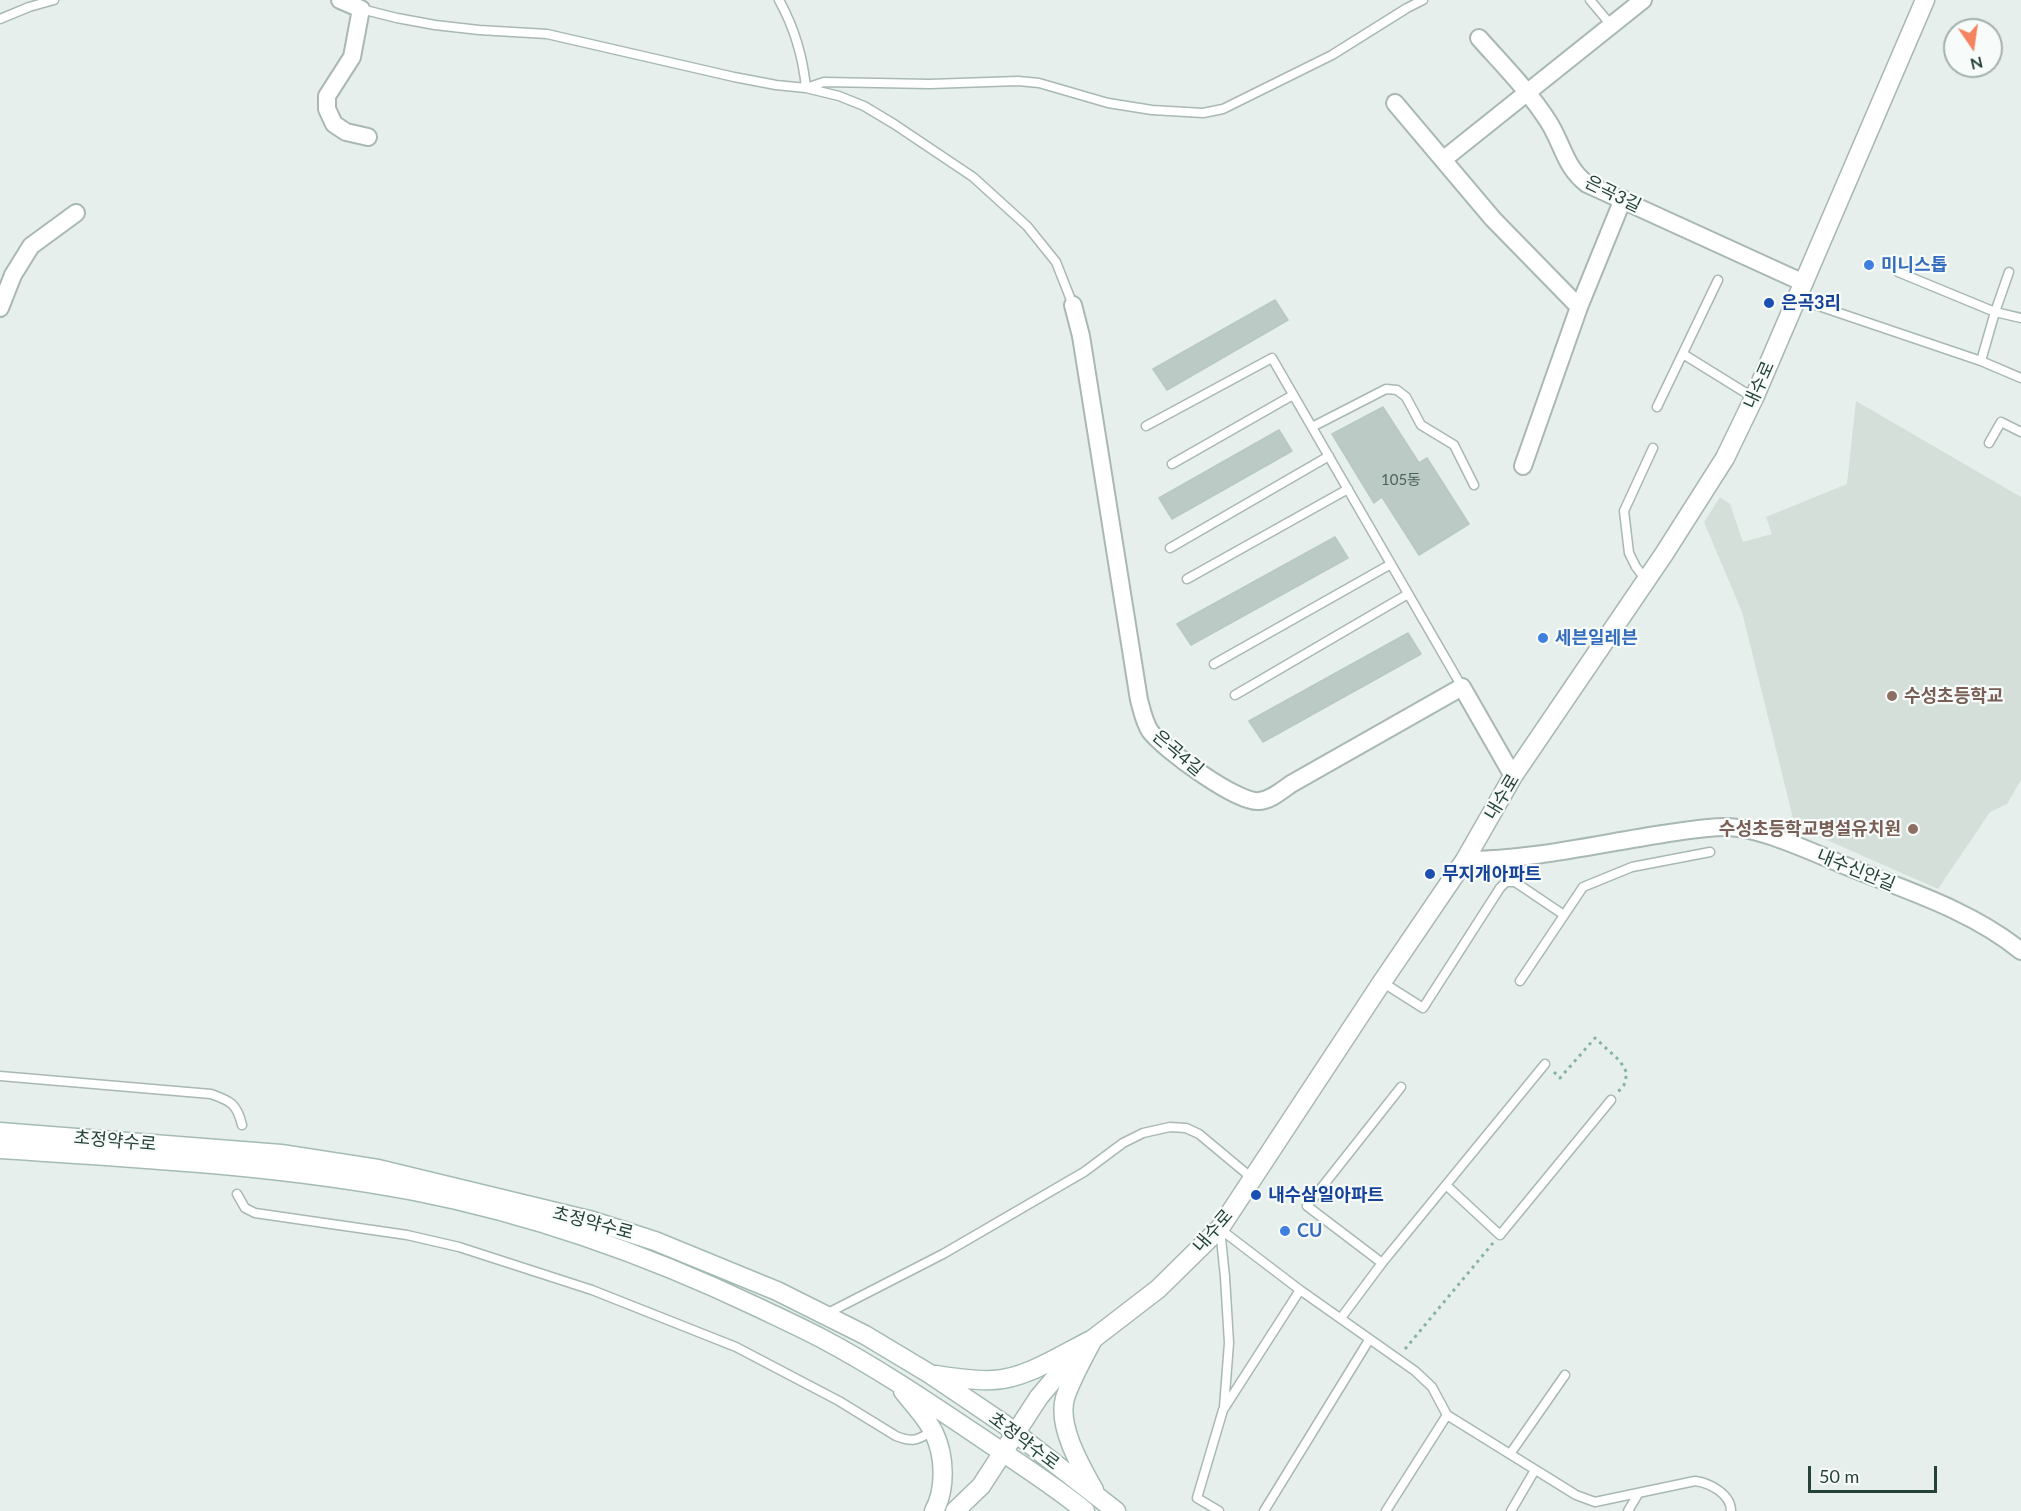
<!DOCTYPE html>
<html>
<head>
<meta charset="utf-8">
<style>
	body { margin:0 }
	#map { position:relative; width:2021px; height:1511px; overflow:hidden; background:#e6efeb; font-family:Lato,sans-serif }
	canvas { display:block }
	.north { position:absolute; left:1943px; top:18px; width:60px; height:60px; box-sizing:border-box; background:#f7fbf9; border:2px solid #a3b1ad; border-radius:50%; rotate:167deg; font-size:16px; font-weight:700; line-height:24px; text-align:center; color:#24423a }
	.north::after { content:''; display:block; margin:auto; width:21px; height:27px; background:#f4845f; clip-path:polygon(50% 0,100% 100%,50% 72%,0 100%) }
	.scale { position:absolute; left:1808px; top:1466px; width:129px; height:27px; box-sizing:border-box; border:3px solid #24423a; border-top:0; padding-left:8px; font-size:18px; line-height:21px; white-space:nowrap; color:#24423a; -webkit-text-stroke:4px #f7fbf9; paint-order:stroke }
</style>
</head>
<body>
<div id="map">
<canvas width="2021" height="1511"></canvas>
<div class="north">N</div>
<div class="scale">50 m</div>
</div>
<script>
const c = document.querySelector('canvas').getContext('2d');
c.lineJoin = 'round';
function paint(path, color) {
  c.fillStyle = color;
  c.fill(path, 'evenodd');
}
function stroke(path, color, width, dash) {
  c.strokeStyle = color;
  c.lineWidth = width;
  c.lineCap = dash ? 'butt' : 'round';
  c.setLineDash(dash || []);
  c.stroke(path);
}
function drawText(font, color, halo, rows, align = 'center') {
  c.font = font + ' Lato,"Noto Sans KR",sans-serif';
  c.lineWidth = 4.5;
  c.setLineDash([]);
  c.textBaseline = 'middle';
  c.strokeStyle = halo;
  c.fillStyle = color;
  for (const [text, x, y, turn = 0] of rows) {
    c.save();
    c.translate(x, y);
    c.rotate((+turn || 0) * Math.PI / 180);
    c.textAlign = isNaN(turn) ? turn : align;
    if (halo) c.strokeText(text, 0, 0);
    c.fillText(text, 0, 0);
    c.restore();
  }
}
paint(new Path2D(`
	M1856,401l165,96v283l-14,24 -17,8 -52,77 -143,-63 -53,-214 -38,-90 16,-25 10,7 13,38 29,-8 -6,-17 81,-33z`), '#d4dfda');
const building = new Path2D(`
	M1275,300l13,20 -121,70 -14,-21z
	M1383,407l36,56 8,-5 42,66 -50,31 -37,-58 -8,6 -42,-69z
	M1279,430l13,21 -120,68 -13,-21z
	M1335,537l13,21 -157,87 -14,-21z
	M1408,633l13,21 -158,88 -14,-21z`);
paint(building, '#bbcac4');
stroke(building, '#b8c9c2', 1.5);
const service = new Path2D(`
	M779,0c15,27 24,57 27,88
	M1590,0l21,25
	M361,9l36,9 38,7 44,5 68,4 187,43 42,8 30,3 33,8 25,10 30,18 79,53 54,49 29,36 17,43
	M0,19l29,-12 25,-7
	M806,88l18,-6 106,2 88,-3 21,2 69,20 44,7 51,3 20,-4 109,-54 75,-47 16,-8
	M1898,272l97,40 26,6
	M1798,299l183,62 40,17
	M1683,354l71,44
	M1981,361l14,-49 14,-40
	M1657,407l61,-127
	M1146,426l126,-68 190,329
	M1312,427l74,-38 11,1 9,7 15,28 33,20 20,40
	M1989,443l12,-21 20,10
	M1172,464l121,-69
	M1170,548l159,-92
	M1187,579l161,-90
	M1646,580l-10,-13 -7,-14 -5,-42 29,-63
	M1214,664l177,-100
	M1235,695l173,-101
	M1520,981l63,-94 49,-20 78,-15
	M1382,982l41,26 77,-120 6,-6h9l49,33
	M0,1076l211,18c20,7 26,10 31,31
	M1446,1185l54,50 111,-135
	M237,1194l8,14 10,5 152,22 52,12 133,43 144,57 103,54 57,35c17,7 21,4 37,-5
	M1220,1229l80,61 115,81 17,16 15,28 129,80 19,7 100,-21c15,2 36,13 36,30
	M1220,1229l5,48 4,66 -5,64
	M1382,1263l-75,-57 94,-119
	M826,1314l117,-60 141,-82 39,-29 20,-10 27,-6 16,1 13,6 54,45
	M1341,1318l41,-55 163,-199
	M1510,1454l55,-79
	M1219,1511l-22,-13 26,-88 77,-120
	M1264,1511l105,-171
	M1386,1511l61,-96
	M1511,1511l24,-41
	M1628,1511l10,-17`);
const minor = new Path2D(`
	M340,0l21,9 -9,48 -25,39v13l7,15 12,8 22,5
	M1479,38c23,26 50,53 69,83 15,23 16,45 39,63l217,99
	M1395,103l98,116 86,88
	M1444,159l199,-159
	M1073,305l8,31 58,364c3,10 5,22 11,31 12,17 88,73 109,70 12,-1 22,-10 32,-17l171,-97 51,89
	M0,308l13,-33 18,-29 45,-33
	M1523,466l56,-159 44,-108
	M1465,860c67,0 132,-16 198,-26 21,-3 42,-7 63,-7 34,0 88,26 120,39 59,24 125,44 175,85`);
const tertiary = new Path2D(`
	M955,1511l26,-25 58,-89 21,-25 33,-33 65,-50 62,-61 162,-246 83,-122 48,-84 151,-222 61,-96 29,-60 171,-398`);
const secondary = new Path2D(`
	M0,1132l281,22 97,15 215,52 62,20 122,50 88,44 65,39 74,50 112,87
	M0,1149c138,9 278,16 414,42 118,23 234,64 343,116 21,10 43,20 64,31 55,29 107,64 159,99 35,24 72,47 105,74
	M1093,1339c-9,18 -22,40 -28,59 -8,28 16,69 29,92
	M936,1375c19,3 38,6 57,5 33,-1 71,-27 100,-41
	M903,1391c10,13 24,27 31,42 11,23 12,56 0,78`);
stroke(service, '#a8b8b2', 11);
stroke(minor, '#a8b8b2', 20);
stroke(tertiary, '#a8b8b2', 21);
stroke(secondary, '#a4bbb3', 21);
stroke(new Path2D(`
	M1554,1072l6,6 35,-40 25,23 7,12 -3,12 -6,7
	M1405,1349l88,-106`), '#86b3a5', 3, [3, 4.5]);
stroke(service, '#fff', 8);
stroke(minor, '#fff', 16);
stroke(tertiary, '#fff', 18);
stroke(secondary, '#fff', 18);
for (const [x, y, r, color] of [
	[1869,265,6,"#3f7fe0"],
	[1769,303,6,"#1a4fb4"],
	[1543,638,6,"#3f7fe0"],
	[1892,696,6,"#8d6e63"],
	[1913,829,6,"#8d6e63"],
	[1430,874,6,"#1a4fb4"],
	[1256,1195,6,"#1a4fb4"],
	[1285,1231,6,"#3f7fe0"]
]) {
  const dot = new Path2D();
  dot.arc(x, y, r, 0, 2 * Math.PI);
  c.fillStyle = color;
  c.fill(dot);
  stroke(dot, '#f7fbf9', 2);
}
drawText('15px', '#4a645c', null, [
	["105동",1401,480]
]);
drawText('18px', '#24423a', '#f7fbf9', [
	["은곡3길",1613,194,26],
	["내수로",1759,385,-66],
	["은곡4길",1178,753,40],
	["내수로",1502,797,-59],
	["내수신안길",1856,870,22],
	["초정약수로",115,1141,5],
	["초정약수로",593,1223,15],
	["내수로",1213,1231,-49],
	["초정약수로",1024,1441,37]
]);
drawText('bold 18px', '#366cbe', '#f7fbf9', [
	["미니스톱",1881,265],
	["세븐일레븐",1555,638],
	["CU",1297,1231]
], 'left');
drawText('bold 18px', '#164399', '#f7fbf9', [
	["은곡3리",1781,303],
	["무지개아파트",1442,874],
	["내수삼일아파트",1268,1195]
], 'left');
drawText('bold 18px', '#785e54', '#f7fbf9', [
	["수성초등학교",1904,696],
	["수성초등학교병설유치원",1901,829,"right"]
], 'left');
</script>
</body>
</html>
